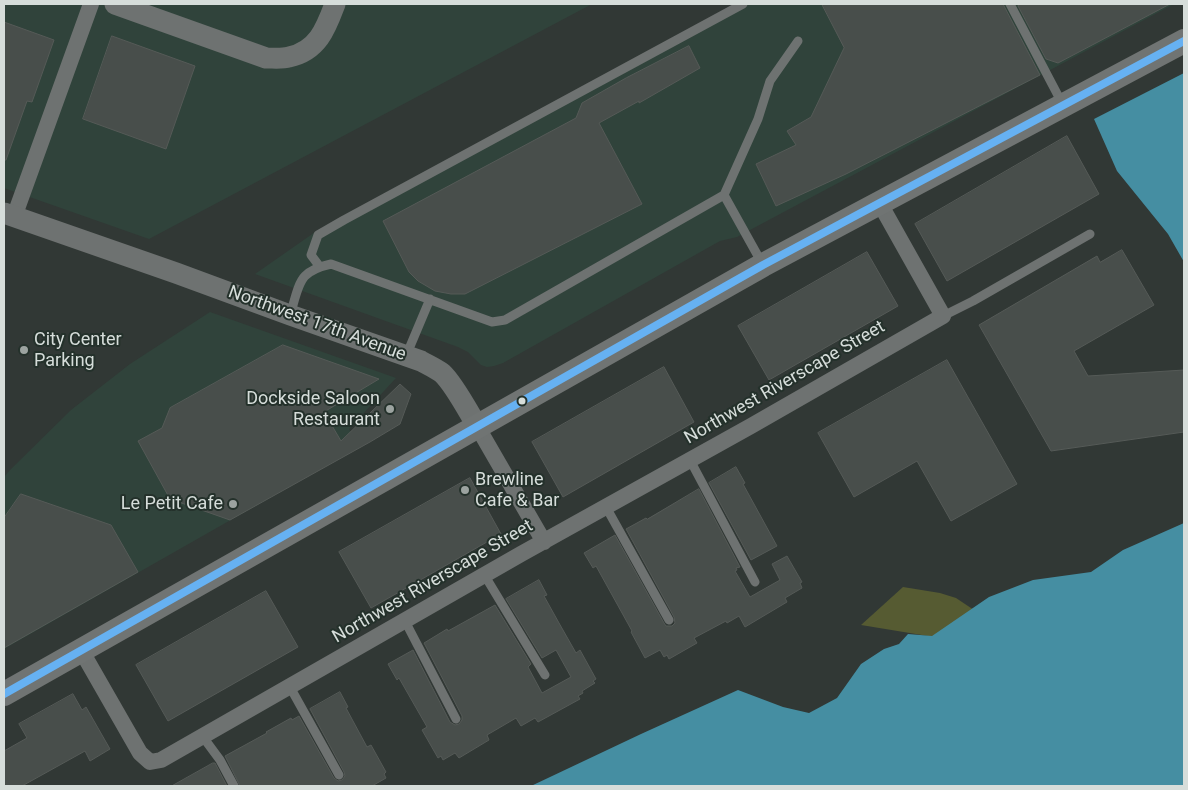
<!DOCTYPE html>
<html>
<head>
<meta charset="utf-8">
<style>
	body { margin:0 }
	#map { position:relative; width:1188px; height:790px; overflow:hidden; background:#313835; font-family:Roboto,sans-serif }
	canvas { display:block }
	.frame { position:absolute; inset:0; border:5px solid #d6ddda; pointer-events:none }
</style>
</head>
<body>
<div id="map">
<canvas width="1188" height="790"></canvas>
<div class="frame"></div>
</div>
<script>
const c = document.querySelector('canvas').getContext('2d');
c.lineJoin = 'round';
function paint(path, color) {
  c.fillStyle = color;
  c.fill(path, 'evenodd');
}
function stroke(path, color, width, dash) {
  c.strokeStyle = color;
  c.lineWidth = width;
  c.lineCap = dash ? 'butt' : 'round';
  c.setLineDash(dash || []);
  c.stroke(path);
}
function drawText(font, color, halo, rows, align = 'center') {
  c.font = font + ' Roboto,sans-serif';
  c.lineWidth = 4;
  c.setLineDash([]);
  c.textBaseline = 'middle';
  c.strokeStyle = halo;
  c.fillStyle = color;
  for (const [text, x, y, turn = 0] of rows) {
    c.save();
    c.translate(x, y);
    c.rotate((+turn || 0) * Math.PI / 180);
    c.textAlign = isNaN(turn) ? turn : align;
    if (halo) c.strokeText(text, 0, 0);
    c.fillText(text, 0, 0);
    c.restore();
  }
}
paint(new Path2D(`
	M4,4h588l-443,235 -145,-51z
	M744,4h430l-394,210 -43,23 -17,4 -217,122 -9,3 -7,1 -6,-2 -13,-13 -10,-5 -203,-73 63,-44z
	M210,312l186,66 -47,51 10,18 -355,202v-172l6,-7 61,-60 59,-46z`), '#30433b');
paint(new Path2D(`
	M903,587l37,6 16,5 18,12 -40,27 -73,-12z`), '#565b32');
paint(new Path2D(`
	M1184,73v189l-16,-28 -51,-63 -23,-52z
	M1184,523v263h-653l110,-52 97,-44 45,17 26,6 28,-15 24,-34 23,-15 15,-5 9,-10 24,2 57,-39 44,-17 58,-8 32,-22z`), '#458ea2');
const building = new Path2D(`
	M822,4h181l37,71 -194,99 -70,32 -20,-42 40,-19 -9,-14 24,-14 33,-69z
	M1022,4h148l-112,59 -12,-4 -28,-53z
	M4,22l50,18 -22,62 -5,-1 -21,59h-2z
	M112,36l83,30 -29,83 -83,-30z
	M689,46l11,22 -61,35v-2l-40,22 43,81 -177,90h-14l-16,-3 -17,-10 -9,-9 -26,-51 193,-103 6,-15 44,-25z
	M1067,136l32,58 -152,87 -32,-57z
	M1122,250l32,55 -80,46 14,25 96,-6v62l-133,19 -72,-126 118,-69 3,6z
	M867,252l31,54 -129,74 -31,-54z
	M283,345l96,34 -55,33 17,29 59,-57 11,10 -11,30 -30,18 -140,78 -60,-21 -32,-58 24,-13 8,-20z
	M947,360l70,124 -66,37 -34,-60 -63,36 -36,-64z
	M664,367l30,55 -131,75 -31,-55z
	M736,467l9,16 -2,1 34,62 -26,14 -42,-77z
	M470,478l31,56 -130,74 -32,-56z
	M699,489l41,78 -4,1 1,2 -2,1 15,26 30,-17 -8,-16 15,-8 15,26 -2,1 2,5 -17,10 2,4 -42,25 -6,-11 -12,7 -1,-2 -32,17 3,5 -28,16 -2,-4 -3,2 -4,-7 -15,8 -14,-26 1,-1 -36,-65 -3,2 -9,-15 31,-18 49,88 2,3h6l3,-3 -1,-6 -48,-88 20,-11 1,1z
	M21,494l90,31 27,47 -134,76v-130z
	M539,580l8,15 -3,1 15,27 17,30 4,-3 16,29 -3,2 2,2 -13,8 1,2 -5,3 2,3 -42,23 -3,-4 -14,8 -5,-8 -29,17 2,5 -30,18 -4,-5 -12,7 -2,-4 -3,2 -16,-28 5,-3 -28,-49 -2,2 -9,-16 25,-14 37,72 5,3 4,-1 3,-4v-4l-38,-73 23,-14 1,2 47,-26 36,59 -3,3 14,26 29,-16 -15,-27 -14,8 -36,-59z
	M266,591l32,56 -130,74 -32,-56z
	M340,692l8,15 -2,1 21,39 4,-2 15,27 -2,2 2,4 -14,8h-132l-15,-30 42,-23 -1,-1 25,-14 1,2 7,-4 35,62 4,3 4,-1 3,-4 -1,-4 -34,-63z
	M73,694l9,16 4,-3 24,42 -20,12 -5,-10 -63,35h-18v-35l23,-13 -8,-14z
	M213,763h2l12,23h-55z`);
paint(building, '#484e4b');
stroke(building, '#555a57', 1);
stroke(new Path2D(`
	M1010,4l53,101
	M724,195l34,-76 12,-38 28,-40
	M320,267l-9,-12 7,-20 26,-15 399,-216
	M290,315c4,-11 7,-31 15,-39 7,-7 17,-10 26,-12l161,58 13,-2 219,-125 39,70
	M943,316l30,-15 117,-67
	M406,356l24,-57
	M690,460l65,122
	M606,507l63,113
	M485,576l60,99
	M405,621l51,98
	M290,687l49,88
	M203,737l17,23 14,26`), '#6e7271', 9);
stroke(new Path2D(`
	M14,217l77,-213
	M477,426l67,116
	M81,650l59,103 10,9 11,-2 360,-206 230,-128 192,-110 -64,-114`), '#6e7271', 16);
stroke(new Path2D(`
	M115,4l151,54c8,0 16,1 23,-1 29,-6 37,-29 46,-53
	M4,213l172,60 114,42 131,46c7,4 14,7 21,12 12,11 26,38 35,53`), '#6e7271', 21);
stroke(new Path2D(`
	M4,694l759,-429 421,-224`), '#707473', 24);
stroke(new Path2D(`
	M4,694l759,-429 421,-224`), '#66b1f2', 8);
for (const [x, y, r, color] of [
	[24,350,5,"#9ca3a0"],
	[522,401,4.5,"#d6ddda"],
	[390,409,5,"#9ca3a0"],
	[465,490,5,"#9ca3a0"],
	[233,504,5,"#9ca3a0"]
]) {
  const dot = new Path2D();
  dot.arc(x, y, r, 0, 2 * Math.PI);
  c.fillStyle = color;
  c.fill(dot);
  stroke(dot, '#24312b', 2);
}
drawText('18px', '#d6ddda', '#24312b', [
	["Northwest 17th Avenue",317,324,20],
	["Northwest Riverscape Street",785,383,-30],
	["Northwest Riverscape Street",433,582,-30]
]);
drawText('18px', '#d6ddda', '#24312b', [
	["City Center",34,340],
	["Parking",34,361],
	["Dockside Saloon",380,399,"right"],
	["Restaurant",380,420,"right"],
	["Brewline",475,480],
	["Cafe & Bar",475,501],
	["Le Petit Cafe",223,504,"right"]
], 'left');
</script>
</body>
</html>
